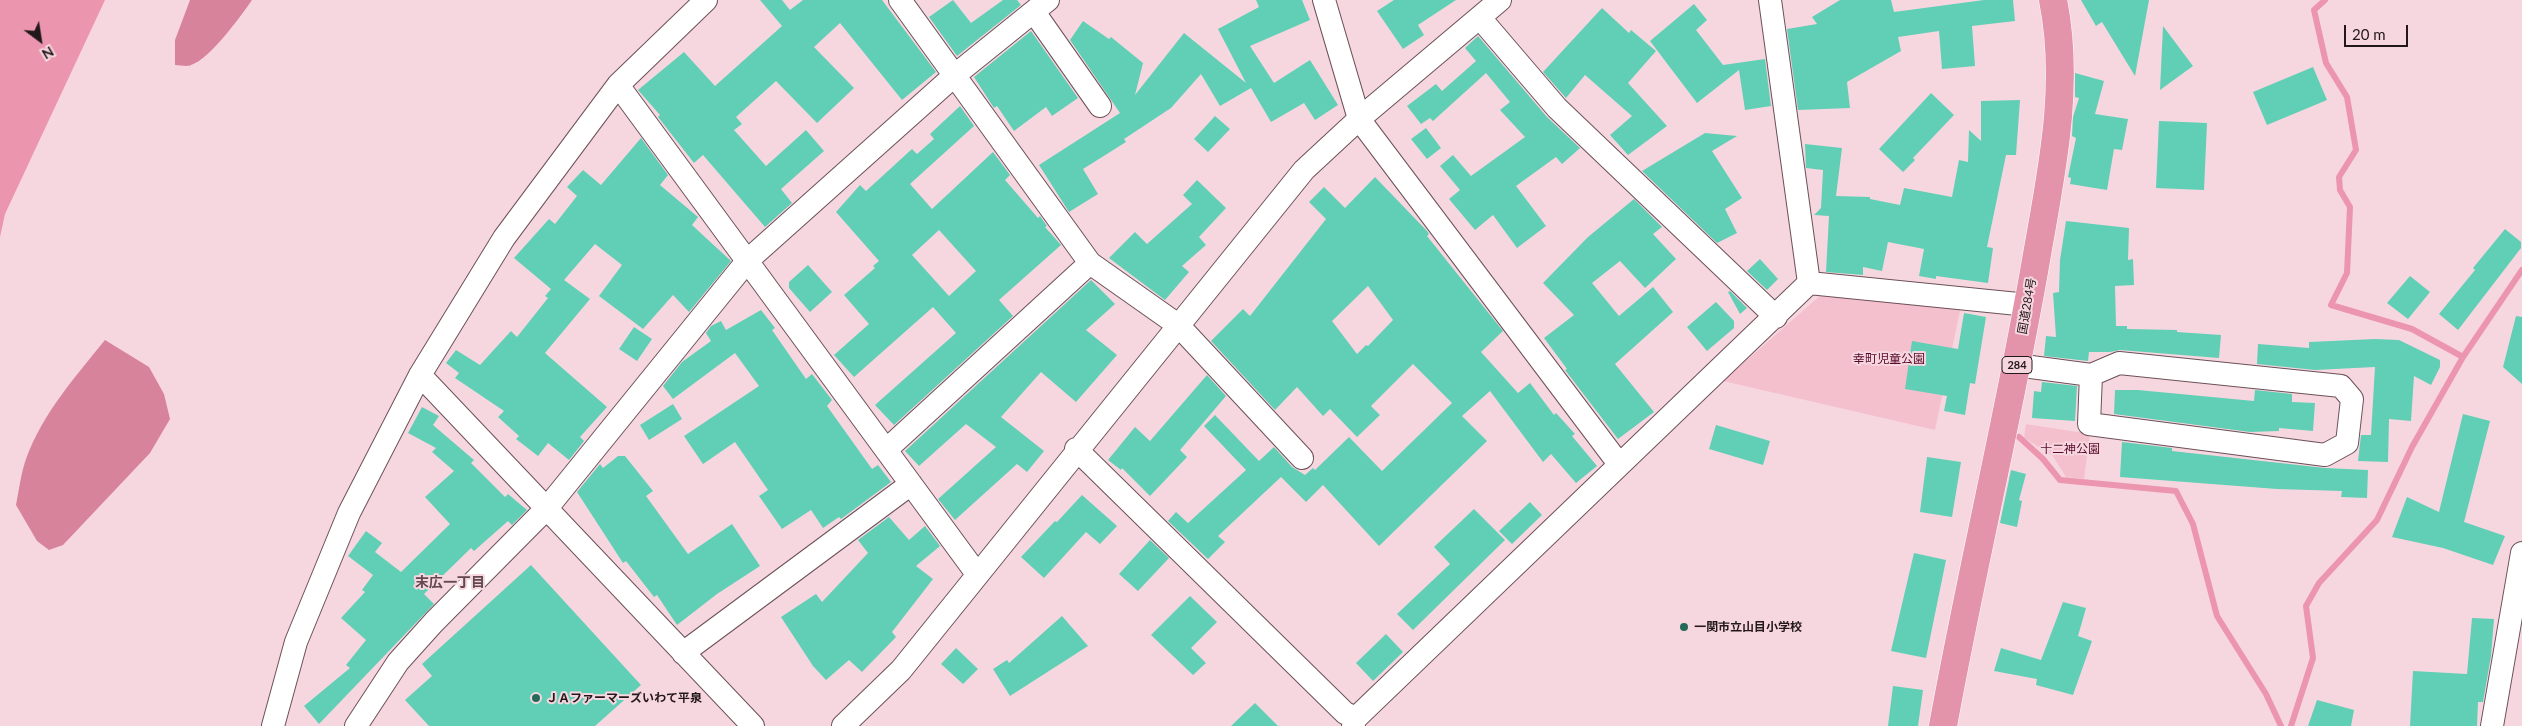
<!DOCTYPE html>
<html>
<head>
<meta charset="utf-8">
<style>
	body { margin:0 }
	#map { position:relative; width:2522px; height:726px; overflow:hidden; background:#f7d7df; font-family:Lato,sans-serif }
	canvas { display:block }
	.north { position:absolute; left:15px; top:15px; width:50px; height:50px; -webkit-text-stroke:4px #f7d7df; paint-order:stroke; rotate:149deg; font-size:14px; font-weight:700; line-height:20px; text-align:center; color:#22171a }
	.north::after { content:''; display:block; margin:auto; width:18px; height:22px; background:#22171a; clip-path:polygon(50% 0,100% 100%,50% 72%,0 100%) }
	.scale { position:absolute; left:2344px; top:25px; width:64px; height:22px; box-sizing:border-box; border:2px solid #22171a; border-top:0; padding-left:6px; font-size:15px; line-height:18px; white-space:nowrap; color:#22171a; -webkit-text-stroke:4px #f7d7df; paint-order:stroke }
</style>
</head>
<body>
<div id="map">
<canvas width="2522" height="726"></canvas>
<div class="north">N</div>
<div class="scale">20 m</div>
</div>
<script>
const c = document.querySelector('canvas').getContext('2d');
c.lineJoin = 'round';
function paint(path, color) {
  c.fillStyle = color;
  c.fill(path, 'evenodd');
}
function stroke(path, color, width, dash) {
  c.strokeStyle = color;
  c.lineWidth = width;
  c.lineCap = dash ? 'butt' : 'round';
  c.setLineDash(dash || []);
  c.stroke(path);
}
function drawText(font, color, halo, rows, align = 'center') {
  c.font = font + ' Lato,"Noto Sans JP",sans-serif';
  c.lineWidth = 4;
  c.setLineDash([]);
  c.textBaseline = 'middle';
  c.strokeStyle = halo;
  c.fillStyle = color;
  for (const [text, x, y, turn = 0] of rows) {
    c.save();
    c.translate(x, y);
    c.rotate((+turn || 0) * Math.PI / 180);
    c.textAlign = isNaN(turn) ? turn : align;
    if (halo) c.strokeText(text, 0, 0);
    c.fillText(text, 0, 0);
    c.restore();
  }
}
paint(new Path2D(`
	M1822,294l139,12 -26,124 -212,-49z
	M2026,424l64,10 -6,45 -18,-2 -14,-22 -28,-17z`), '#f5c0ce');
paint(new Path2D(`
	M190,0h62c-11,16 -43,60 -61,65 -4,2 -11,0 -16,0v-25z
	M105,340l44,27 15,27 6,25 -20,34 -87,92 -14,5 -12,-9 -21,-36c3,-15 5,-32 10,-46 16,-45 50,-83 79,-119z`), '#d8839c');
paint(new Path2D(`
	M0,0h105l-100,214 -5,23z`), '#ec95ae');
stroke(new Path2D(`
	M2325,0l-11,10 12,53 21,34 9,53 -17,27 1,13 10,17 -3,66 -16,32 81,24 51,28
	M2019,437l24,22 17,21 116,11 17,33 24,92 49,78 15,32
	M2291,726l22,-68 -7,-52 13,-23 58,-63 35,-73 51,-90 59,-87`), '#ec95ae', 6);
paint(new Path2D(`
	M760,0h22l8,10 13,-10h79l54,72 -34,28 -62,-77 -26,24 40,41 -37,35 -41,-42 -40,36 6,7 -8,6 32,36 40,-36 18,21 -43,38 11,14 -27,24 -62,-72 -9,8 -36,-46 2,-2 -22,-25 46,-38 31,34 67,-60z
	M953,0l18,23 32,-23h14l4,5 -64,51 -28,-39z
	M1256,0h46l8,20 -60,26 24,37 36,-23 28,45 -23,15 -11,-17 -33,19 -20,-34 -31,18 -19,-32 -30,34 -47,31 2,3 -43,27 15,25 -29,18 -30,-47 81,-52 -50,-73 13,-19 26,18 2,-2 32,26 -8,32 49,-62 62,50 -28,-54 41,-22z
	M1394,0h62l-38,25 6,10 -21,14 -26,-38z
	M1840,0h51l3,12 90,-12h29l2,21 -43,5 3,40 -33,3 -3,-38 -41,6 3,14 -54,31 3,26 -52,2 -11,-81 30,-5 -5,-7z
	M2081,0h68l-14,76 -33,-54 -6,4z
	M1694,4l13,16 -11,10 27,35 42,-6 6,47 -26,4 -6,-40 -42,33 -47,-62z
	M1602,8l27,25 2,-3 25,21 -28,32 39,43 -39,29 -18,-20 22,-19 -47,-41 -19,23 -23,-26z
	M2163,26l30,40 -33,24z
	M1031,31l47,67 -26,18 -6,-9 -32,24 -17,-25 -3,2 -20,-31z
	M1478,36l69,81 33,31 -18,16 -6,-7 -40,29 30,40 -29,22 -24,-33 -18,15 -26,-31 11,-9 -20,-24 13,-11 18,21 54,-39 -25,-27 10,-8 -24,-29 -53,48 -3,-3 -9,6 -14,-18 29,-22 6,7 34,-30 -11,-13z
	M2313,67l14,33 -60,25 -14,-33z
	M2075,73l29,8 -9,33 33,5 -6,31 -8,-1 -7,41 -37,-6 1,-6 -3,-1 8,-39 -4,-2 1,-19 6,-19 -4,-1z
	M1931,93l23,22 -41,43 2,2 -12,12 -24,-23z
	M2020,100l-4,55h-10l-19,92 6,1 -5,35 -52,-7v3l-17,-3 5,-27 -36,-7 -6,29 -19,-4v8l-37,-3 3,-56 -15,-1 7,-7 2,-38 -17,-2 -1,-24 37,4 -6,48 34,1v2l30,6 4,-17 48,9 7,-37 9,2 1,-32 12,11v-40z
	M960,106l14,20 -64,58 22,25 61,-57 17,23 -5,5 33,38 2,-2 7,10 -2,1 16,18 -62,55 14,16 -119,109 -19,-20 81,-72 -23,-26 -79,70 -20,-22 35,-31 -25,-29 31,-27 -2,-2 6,-5 -43,-49 24,-27 6,6 46,-42 5,5 17,-15 -4,-5zM939,230l37,41 -27,25 -37,-41z
	M1215,116l15,13 -22,23 -14,-13z
	M2159,121l48,2 -3,67 -48,-2z
	M1426,128l15,20 -14,11 -16,-20z
	M1705,133l32,3 -25,15 30,47 -17,11 12,24 -20,10 -75,-72z
	M641,138l27,37 -8,10 38,32 -6,8 39,36 -42,51 -16,-17 -30,34 -44,-33 23,-31 -27,-21 -31,36 26,19 -45,54 62,54 -27,30 4,4 -15,19 -21,-17 -10,13 -22,-17 3,-3 -21,-19 6,-6 -49,-33 4,-5 -13,-10 10,-13 24,15 31,-34 6,6 31,-39 -3,-2 6,-7 -37,-31 35,-39 6,5 22,-28 -10,-9 16,-17 18,15z
	M1375,177l52,54 2,3 -2,2 76,95 -22,21 37,41 12,-10 24,32 2,-2 19,21 -3,2 25,30 -21,17 -25,-29 -8,8 -53,-71 -28,25 25,25 -108,105 -56,-61 -17,17 -25,-25 -63,59 7,6 -17,17 -40,-38 8,-9 12,11 58,-53 -42,-44 11,-11 44,46 15,-14 18,20 13,8 8,-7 2,2 34,-33 33,34 70,-68 -39,-39 -42,42 9,9 -23,22 -27,-28 -7,7 -26,-29 -22,23 -64,-69 32,-32 7,7 76,-97 -17,-17 15,-15 21,21zM1368,286l25,34 -25,26 -2,-1 -9,9 -25,-33z
	M1197,180l29,28 -27,29 7,8 -24,21 7,6 -24,28 -56,-42 26,-26 12,12 45,-40 -9,-9z
	M1634,199l28,28 -9,7 23,25 -31,29 -25,-27 -28,22 27,33 34,-29 20,25 -58,52 39,48 -36,27 -53,-69 2,-1 -23,-31 30,-23 -31,-32 45,-46z
	M2066,221l63,7 -1,32 5,-1 1,26 -19,1 1,40h11v3l50,1v2l44,3 -2,23 -99,-8 -10,2h-21l-1,9 -44,-5 2,-20 10,1 -3,-44 6,-1 1,-32z
	M2505,229l16,13v6l-63,82 -19,-16 36,-44 -2,-2z
	M1760,259l18,20 -11,11 -20,-19z
	M808,265l24,27 -22,20 -21,-24v-6z
	M2410,276l20,16 -22,27 -21,-16z
	M1091,280l24,24 -29,26 31,25 -41,47 -35,-30 -40,45 43,34 -17,21 -10,-8 -62,56 -17,-21 58,-52 -30,-23 -47,42 -14,-15z
	M1730,291l17,17 -7,6 -12,-22z
	M1716,302l18,19v7l-27,23 -20,-24z
	M761,310l14,18 -3,2 34,49 6,-5 20,26 -5,6 45,63 6,-4 13,17 -50,37 -2,-2 -16,11 -12,-18 -29,19 -23,-33 9,-6 -33,-48 -32,22 -19,-28 75,-50 -24,-33 -62,46 -10,-13 19,-24 29,-21 -5,-8 5,-7 10,-5 5,9z
	M1964,313l22,4 -11,67 -5,-1 -5,32 -21,-4 3,-15 -42,-7 7,-48 46,8z
	M2516,316l6,1v67l-19,-17z
	M634,327l18,12 -15,22 -18,-12z
	M2375,339l24,1 41,20v7l-9,18 -17,-9 -3,45 -22,-2 -1,43 -30,-1 3,-26h10l4,-68 -60,3 -58,-6 1,-20 51,4v-6z
	M1207,375l19,21 -46,54 7,7 -37,39 -28,-28 -1,2 -13,-10 27,-33 15,14z
	M2042,382l35,4 -2,35 -43,-3 2,-27 7,1z
	M2115,390h23l116,11 1,-11 37,4v8l23,1 -2,28 -34,-3v3l-29,1 -136,-18z
	M673,404l9,15 -33,21 -9,-15z
	M422,407l17,9 -6,9 41,35 -3,3 34,34 3,-3 19,16 -15,15 -4,-4 -34,30 -3,-3 -47,46 10,10 -115,120 -15,-18 46,-38 -4,-3 20,-25 -25,-22 24,-26 -3,-2 11,-15 -25,-19 18,-25 16,12 -7,9 26,20 49,-48 -25,-27 29,-26 -22,-19 4,-4 -28,-15z
	M2463,414l27,7 -26,101 41,14 -12,29 -50,-17 -51,-11 15,-40 32,15z
	M1716,425l54,16 -7,24 -54,-16z
	M2122,442l50,6v3l153,17 43,2 -1,28 -26,-1 1,-6 -65,-2 -157,-12z
	M618,456h7l28,35 -7,5 42,58 44,-30 28,42 -43,28 -40,31 -20,-30 -3,2 -28,-36 -3,2 -46,-71 23,-28 3,4z
	M1927,457l34,5 -9,55 -32,-5z
	M2011,470l15,4 -7,26 3,1 -5,26 -17,-4z
	M1082,495l35,31 -17,18 -14,-12 -42,46 -23,-21 34,-36 2,1z
	M1530,502l12,13 -30,29 -13,-13z
	M1474,509l31,31 -92,90 -16,-16 53,-50 -16,-17z
	M889,517l20,23 16,-14 15,20 -24,20 17,13 -41,53 4,5 -34,35 -13,-12 -23,20 -13,-14 -32,-49 35,-23 6,8 46,-49 -10,-13z
	M1150,540l19,18 -31,33 -19,-17z
	M1914,553l32,7 -20,98 -35,-7z
	M531,565l110,120 -46,41h-166l-24,-26 27,-24 -10,-12z
	M1190,596l27,26 -26,26 15,15 -13,12 -42,-40z
	M2063,602l23,6 -8,28 14,5 -19,54 -37,-10 1,-6 -43,-8 7,-23 40,12z
	M1062,616l26,30 -78,50 -17,-27 14,-9 2,3z
	M2472,618l22,1 -3,37 -8,46h-5l-1,24h-67l3,-55 54,3z
	M1386,634l17,18 -30,29 -17,-18z
	M956,648l22,21 -15,15 -22,-20z
	M1893,686l30,4 -5,36h-30z
	M2317,700l37,10 -3,16h-43z
	M1255,703l23,23h-47z`), '#60cfb6');
const minor = new Path2D(`
	M900,0l190,263 88,62 124,133
	M1324,0l35,119 260,345
	M1770,0l39,283
	M1034,12l66,94
	M1480,18l77,90 219,209
	M618,85l359,489
	M2016,365l75,10 28,-12 222,23 11,13 -5,44 -22,12 -236,-31 2,-49
	M420,375l333,351
	M1076,449l269,264 11,5
	M886,450l204,-187
	M683,653l228,-169
	M273,726l23,-84 53,-129 71,-138 84,-137 114,-153 88,-85
	M356,726l42,-64 36,-40 113,-114 201,-248 207,-185 93,-75
	M843,726l58,-56 403,-500 55,-51 141,-119
	M1353,726l3,-8 453,-435 219,22
	M2492,726l30,-173`);
const highway = new Path2D(`
	M1943,726c28,-154 65,-306 92,-460 15,-88 36,-177 18,-266`);
stroke(minor, '#6c5158', 24);
stroke(highway, '#fff', 29);
stroke(minor, '#fff', 22);
stroke(highway, '#e394aa', 28);
for (const [x, y, r, color] of [
	[1684,627,5,"#25695b"],
	[536,698,5,"#25695b"]
]) {
  const dot = new Path2D();
  dot.arc(x, y, r, 0, 2 * Math.PI);
  c.fillStyle = color;
  c.fill(dot);
  stroke(dot, '#f7d7df', 2);
}
for (const [x, y, w] of [
	[2017,365,30]
]) {
  const box = new Path2D();
  box.roundRect(x - w / 2, y - 8.5, w, 17, 4);
  c.fillStyle = '#f7d7df';
  c.fill(box);
  stroke(box, '#22171a', 1);
}
drawText('bold 11px', '#22171a', null, [
	["284",2017,365]
]);
drawText('12px', '#22171a', '#f7d7df', [
	["国道284号",2027,306,-80]
]);
drawText('12px', '#56092a', '#f7d7df', [
	["幸町児童公園",1889,359],
	["十二神公園",2070,449]
]);
drawText('bold 12px', '#22171a', '#f7d7df', [
	["一関市立山目小学校",1694,627],
	["ＪＡファーマーズいわて平泉",546,698]
], 'left');
drawText('bold 14px', '#62484f', '#f7d7df', [
	["末広一丁目",450,582]
]);
</script>
</body>
</html>
